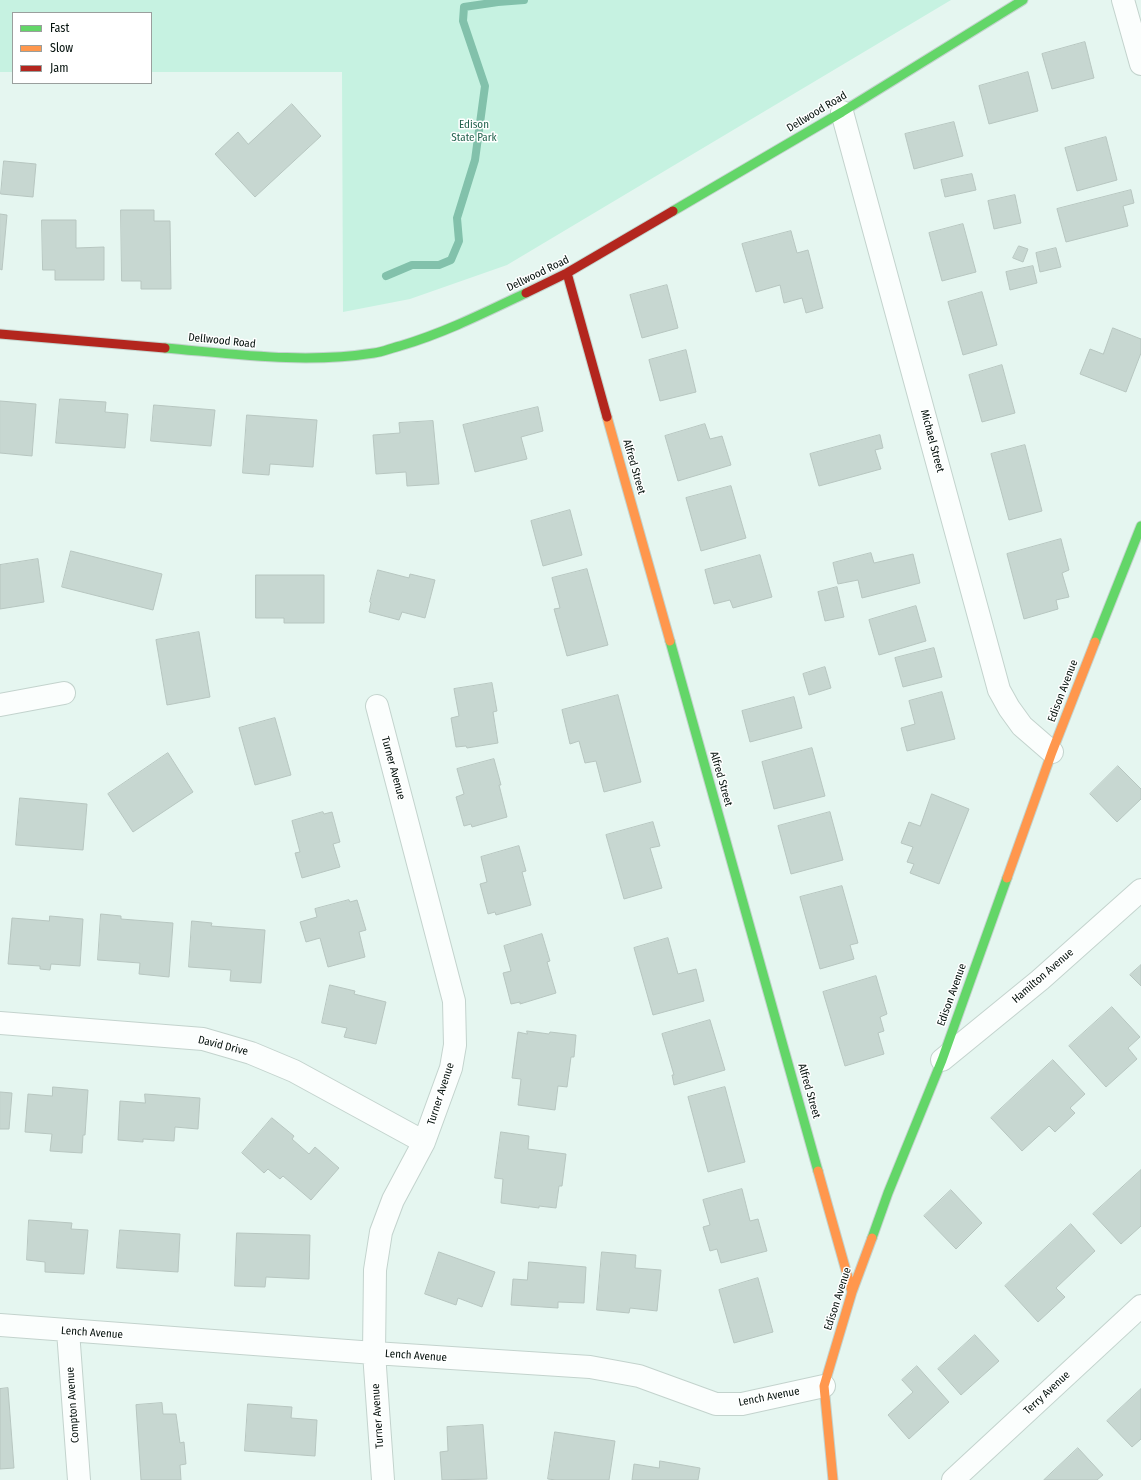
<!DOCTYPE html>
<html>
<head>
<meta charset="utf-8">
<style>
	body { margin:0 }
	#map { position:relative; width:1141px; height:1480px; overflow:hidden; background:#e5f6f0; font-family:"Fira Sans Condensed",sans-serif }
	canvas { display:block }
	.legend { position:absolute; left:12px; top:12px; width:140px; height:72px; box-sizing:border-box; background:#fff; border:1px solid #9a9f9d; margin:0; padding:5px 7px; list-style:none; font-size:12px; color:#03100b }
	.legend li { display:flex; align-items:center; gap:8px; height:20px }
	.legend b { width:20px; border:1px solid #9a9f9d }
</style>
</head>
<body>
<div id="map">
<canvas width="1141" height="1480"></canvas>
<ul class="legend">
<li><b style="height:5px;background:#63d668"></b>Fast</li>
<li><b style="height:5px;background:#ff974d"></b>Slow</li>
<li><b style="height:5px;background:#b3261e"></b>Jam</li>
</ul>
</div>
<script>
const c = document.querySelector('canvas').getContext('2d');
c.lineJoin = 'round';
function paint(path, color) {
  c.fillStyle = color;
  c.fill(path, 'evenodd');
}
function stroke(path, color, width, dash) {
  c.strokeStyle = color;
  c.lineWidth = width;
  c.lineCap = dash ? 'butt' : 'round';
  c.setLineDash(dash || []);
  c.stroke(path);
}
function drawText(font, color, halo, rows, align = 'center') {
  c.font = font + ' "Fira Sans Condensed",sans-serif';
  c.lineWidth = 3;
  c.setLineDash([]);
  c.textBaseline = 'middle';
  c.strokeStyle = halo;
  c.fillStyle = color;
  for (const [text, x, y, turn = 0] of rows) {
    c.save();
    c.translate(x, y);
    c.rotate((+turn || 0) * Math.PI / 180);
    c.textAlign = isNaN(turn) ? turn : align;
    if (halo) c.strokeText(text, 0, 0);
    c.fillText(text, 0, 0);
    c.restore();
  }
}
paint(new Path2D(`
	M0,0h951l-444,265 -97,34 -67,13 -1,-240h-191v-59h-138v59h-13z`), '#c6f2e1');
stroke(new Path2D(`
	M386,276l26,-11h27l12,-5 8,-19 -2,-23 18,-58 10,-74 -22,-65 1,-14 34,-5 26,-2`), '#82c1ab', 8);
const building = new Path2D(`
	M1085,42l9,36 -42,11 -10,-35z
	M1028,72l10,39 -49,13 -10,-38z
	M292,104l29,32 -66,61 -40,-43 23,-22 10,12z
	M954,122l9,34 -49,13 -9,-35z
	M1106,137l11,43 -40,11 -12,-43z
	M4,161l32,3 -3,33 -32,-3z
	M972,174l4,16 -31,7 -4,-17z
	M1131,190l3,13 -11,3 5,20 -62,16 -9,-33z
	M1015,195l6,28 -27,6 -6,-28z
	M121,210h33v11h16l1,68h-30v-8h-19z
	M0,214l7,1 -5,55 -2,-1z
	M42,220h34v28l28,-1v33h-49v-10h-12z
	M963,224l13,48 -34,9 -13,-48z
	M791,231l6,22 11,-3 15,58 -17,5 -4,-15 -18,5 -4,-18 -24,7 -14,-48z
	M1019,246l9,3 -5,13 -10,-4z
	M1056,248l5,19 -21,5 -4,-19z
	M1033,266l4,17 -27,7 -4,-18z
	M667,285l11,43 -36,10 -12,-43z
	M982,292l15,53 -34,10 -15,-53z
	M1113,328l28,11v14l-15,39 -46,-18 10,-25 13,5z
	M686,350l10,42 -36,9 -11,-41z
	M1002,365l13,48 -33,9 -13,-47z
	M60,399l46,3 -1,10 23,2 -3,34 -69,-5z
	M0,401l36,3 -4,52 -32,-3z
	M154,405l61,5 -4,36 -60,-5z
	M538,407l5,24 -22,6 6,22 -52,13 -12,-47z
	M247,415l70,5 -4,47 -43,-3 -1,11 -26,-2z
	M433,421l6,63 -32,2 -1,-14 -30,2 -3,-39 27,-2 -1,-10z
	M705,424l5,15 12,-3 9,29 -53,16 -13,-45z
	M880,435l3,13 -8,2 6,19 -62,17 -9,-32z
	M1025,445l17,66 -33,9 -18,-66z
	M731,486l15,52 -45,13 -15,-53z
	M570,510l12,45 -39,11 -12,-45z
	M1061,539l8,31 -7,3 7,24 -13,3 2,9 -34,10 -17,-65z
	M71,551l91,23 -9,36 -91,-23z
	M871,553l3,10 39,-9 7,29 -58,15 -4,-18 -20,4 -5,-21z
	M760,555l12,42 -39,11 -3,-8 -16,4 -9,-34z
	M38,559l6,43 -44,7v-44z
	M587,569l21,76 -41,11 -13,-47 6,-1 -8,-30z
	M378,570l31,8 1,-4 25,6 -10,38 -23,-6 -3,8 -30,-8 2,-9 -1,-1z
	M256,575h68v48h-40v-5h-28z
	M837,587l7,30 -19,4 -7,-29z
	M916,606l10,35 -47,14 -10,-35z
	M199,632l11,65 -43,8 -11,-65z
	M934,648l8,29 -39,10 -8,-29z
	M825,667l6,21 -22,7 -6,-21z
	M492,683l5,28 -4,1 5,31 -31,5 -1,-2 -10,1 -5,-29 8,-2 -5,-27z
	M942,692l13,47 -48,12 -6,-23 14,-4 -6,-23z
	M618,695l23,87 -37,10 -8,-31 -11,2 -6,-22 -9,3 -8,-34z
	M794,697l8,31 -52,14 -8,-31z
	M275,718l16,57 -36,10 -16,-57z
	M812,748l13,48 -51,13 -12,-47z
	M168,753l25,39 -60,40 -25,-38z
	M494,759l7,26h-2l8,32 -35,10 -1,-3 -7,2 -8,-29 8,-3 -7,-25z
	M1118,766l23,23v10l-24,23 -27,-28z
	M932,794l37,15 -30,75 -29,-11 4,-9 -7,-2 6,-15 -12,-4 8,-21 11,4z
	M20,798l67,6 -4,46 -67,-5z
	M323,812l1,2 8,-2 8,30 -7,2 7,23 -38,11 -7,-25 5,-1 -8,-31z
	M830,812l13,48 -52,14 -13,-48z
	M653,822l7,24 -10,2 12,40 -38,11 -18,-64z
	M519,846l7,25 -4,1 9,33 -35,10 -1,-3 -7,2 -8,-30 7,-2 -6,-25z
	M842,886l16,57 -8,2 4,14 -34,10 -20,-72z
	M349,900l1,2 7,-2 9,30 -7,2 6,25 -37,10 -8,-29 -14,4 -6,-20 17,-5 -2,-8z
	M101,914l20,2v3l52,4 -4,54 -30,-3 1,-11 -42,-3z
	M50,916l33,3 -3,47 -29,-2 -1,6 -10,-1v-3l-32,-2 4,-46 37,3z
	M192,921l20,2 -1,3 54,4 -4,53 -31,-2 1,-11 -42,-3z
	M542,934l8,27 -3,1 9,31 -36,11v-2l-9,2 -8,-31 8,-2 -7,-25z
	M668,938l10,36 18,-5 8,32 -51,14 -19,-67z
	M1141,965v21l-11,-11z
	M876,976l11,38 -7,3 4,14 -6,2 6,21 -39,12 -22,-74z
	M330,985l25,6 -1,3 32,8 -10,42 -32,-7 3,-9 -25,-5z
	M1112,1007l28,30 -12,11 9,11 -31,28 -37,-41z
	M710,1020l15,50 -51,15 -2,-10h2l-12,-41z
	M527,1031l22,3 1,-2 26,3 -2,22h-3l-4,30 -9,-1 -3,24 -37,-5 3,-26 -9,-1 6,-46 9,2z
	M1053,1060l32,34 -15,14 5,5 -20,19 -6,-6 -27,25 -31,-33z
	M53,1087l35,3 -3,45h-2l-1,18 -32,-2 2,-17 -27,-2 3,-38 24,2z
	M725,1087l20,75 -37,10 -20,-75z
	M0,1092l12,1 -3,36h-9z
	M145,1094l55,4 -2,31 -23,-2 -1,14 -31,-2v3l-25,-2 2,-39 25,2z
	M272,1118l22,18 -2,3 17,15 6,-7 24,21 -28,32 -28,-24 -3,3 -12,-10 -4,4 -22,-20z
	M501,1132l28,4 -1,13 38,5 -4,32h-3l-3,22 -17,-2v2l-38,-5 2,-24 -8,-1z
	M1141,1170v56l-20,18 -28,-30z
	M742,1189l8,32 8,-2 9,32 -46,12 -4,-14 -7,2 -7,-24 7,-2 -7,-25z
	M951,1190l31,33 -26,26 -32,-33z
	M29,1220l43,3 -1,6 17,1 -4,44 -39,-2v-10l-18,-2z
	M1071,1224l24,27 -39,37 9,9 -27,25 -33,-36z
	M120,1230l60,4 -2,38 -61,-4z
	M237,1233l73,2 -1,44 -43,-2 -1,10 -30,-1z
	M439,1252l56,20 -13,35 -24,-9 -2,7 -31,-11z
	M602,1252l34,3 -1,13 26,2 -4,41 -27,-3 -1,5 -32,-3z
	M529,1262l57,5 -2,36 -26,-1v6l-47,-3 2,-26 14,1z
	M758,1278l15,54 -39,11 -15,-53z
	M975,1335l24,26 -38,34 -23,-26z
	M917,1366l32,36 -40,37 -21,-24 25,-23 -11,-12z
	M8,1388l6,80 -14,1v-80z
	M1141,1389v50l-9,8 -25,-26z
	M162,1403l1,11h13l4,29 4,-1 2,22 -6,1 1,15h-40l-5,-75z
	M248,1404l44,3 -1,11 26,2 -2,36 -70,-5z
	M483,1425l4,54 -45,1 -2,-28 8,-1 -1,-24z
	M555,1432l60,9 -6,39h-53l-8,-1z
	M1078,1448l25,27 -6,5h-53z
	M660,1461l40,7 -2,12h-66l2,-16 25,4z`);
paint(building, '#c7d7d1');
stroke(building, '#b7c6c0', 1);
const street = new Path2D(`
	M1123,0l18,64
	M842,112l157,578 10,18 13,18 30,26
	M0,705l64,-12
	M377,706l77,295 1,44 -4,23 -27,74 -31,58 -12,32 -6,38 -1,83 9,127
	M0,1023l203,16 48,14 43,18 130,71
	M942,1060l98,-80 101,-90
	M0,1325l374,28 216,14 49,9 77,28h26l82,-18
	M68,1331l11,149
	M953,1480l188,-174`);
const fast = new Path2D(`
	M673,211l169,-99 181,-112
	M165,348c70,6 139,16 209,5 9,-1 17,-5 26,-7 44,-13 84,-33 126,-53
	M670,641l148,530
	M1095,642l46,-116
	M872,1238l16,-45 54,-133 65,-182`);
const slow = new Path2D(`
	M607,417l63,224
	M1007,878l45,-126 43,-110
	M818,1171l34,121
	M833,1480l-9,-94 28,-94 20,-54`);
const jam = new Path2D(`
	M567,273l40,144
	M526,293l41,-20 106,-62
	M0,334l165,14`);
stroke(street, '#c3d3cd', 24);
stroke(fast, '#c3d3cd', 11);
stroke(slow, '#c3d3cd', 11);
stroke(jam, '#c3d3cd', 11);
stroke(street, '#fbfefd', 22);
stroke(fast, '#63d668', 9);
stroke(slow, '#ff974d', 9);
stroke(jam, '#b3261e', 9);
drawText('11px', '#03100b', '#fff', [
	["Dellwood Road",817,112,-31],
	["Dellwood Road",538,274,-26],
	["Dellwood Road",222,341,6],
	["Michael Street",932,441,75],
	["Alfred Street",634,467,74],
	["Edison Avenue",1063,691,-69],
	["Turner Avenue",393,768,75],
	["Alfred Street",721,779,74],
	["Hamilton Avenue",1043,976,-41],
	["Edison Avenue",952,995,-70],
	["David Drive",223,1046,14],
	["Alfred Street",809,1091,74],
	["Turner Avenue",441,1094,-72],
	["Edison Avenue",838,1299,-72],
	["Lench Avenue",92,1333,4],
	["Lench Avenue",416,1356,4],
	["Terry Avenue",1047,1393,-43],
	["Lench Avenue",769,1397,-11],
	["Compton Avenue",73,1405,-94],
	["Turner Avenue",378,1416,-94]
]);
drawText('11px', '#23634e', '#fff', [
	["Edison",474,125],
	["State Park",474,138]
]);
</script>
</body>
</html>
